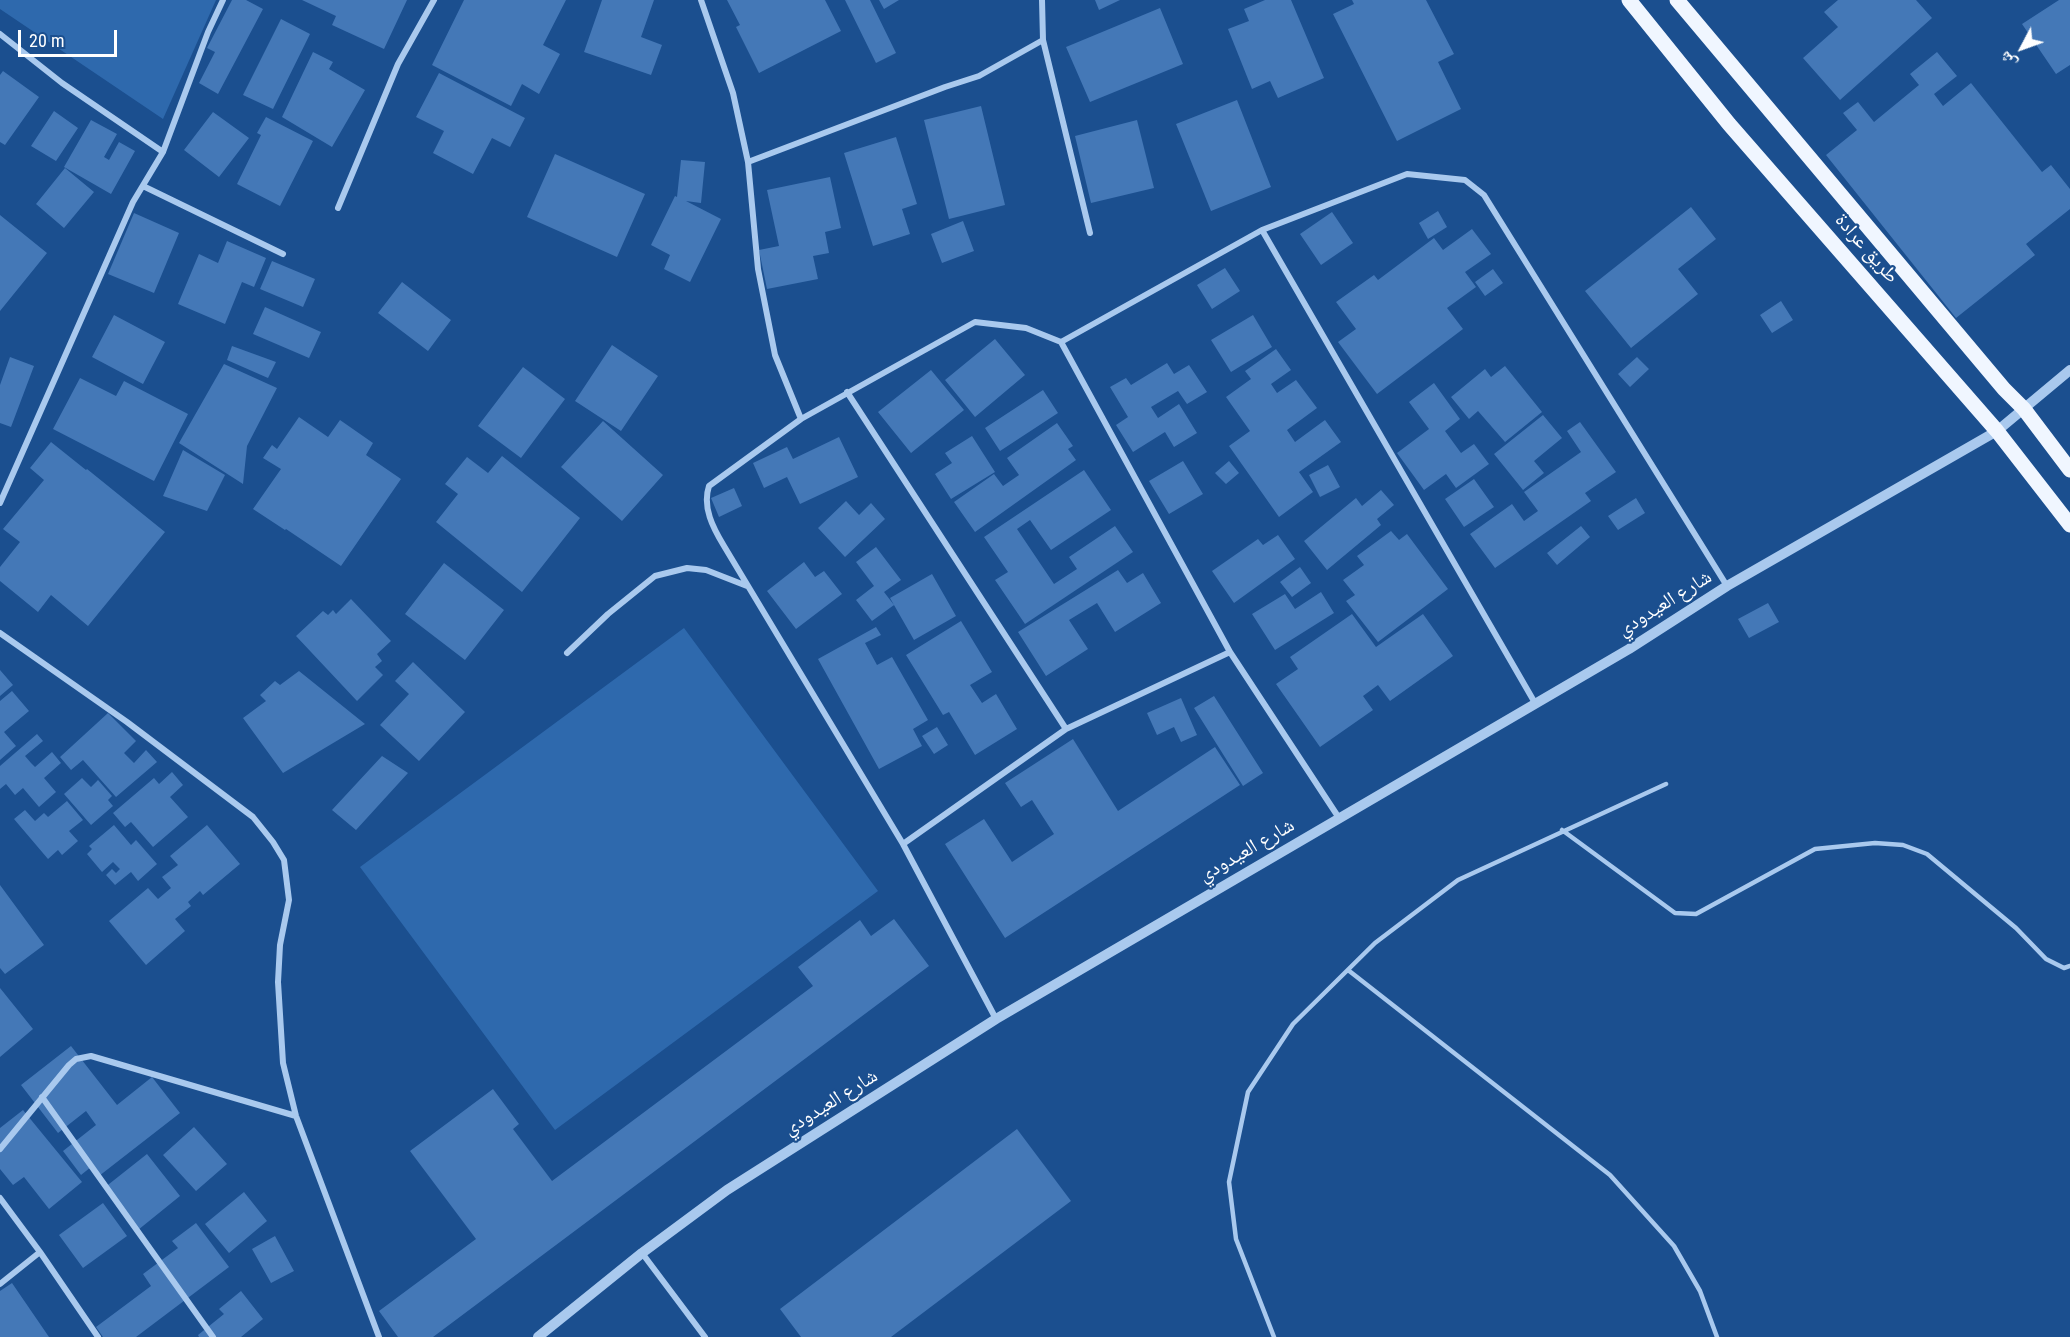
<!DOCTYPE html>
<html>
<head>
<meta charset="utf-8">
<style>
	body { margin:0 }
	#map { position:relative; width:2070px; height:1337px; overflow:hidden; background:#1b4f8f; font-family:"Roboto Condensed","Noto Naskh Arabic",sans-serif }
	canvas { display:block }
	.north { position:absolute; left:1992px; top:18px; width:60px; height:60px; -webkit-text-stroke:4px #1b4f8f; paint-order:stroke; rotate:229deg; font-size:16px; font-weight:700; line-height:24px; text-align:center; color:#fff }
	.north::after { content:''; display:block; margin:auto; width:21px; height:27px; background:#fff; clip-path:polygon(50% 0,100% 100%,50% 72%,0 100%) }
	.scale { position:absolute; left:18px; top:30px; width:99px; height:27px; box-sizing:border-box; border:3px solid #fff; border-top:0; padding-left:8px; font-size:18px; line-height:21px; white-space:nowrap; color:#fff; -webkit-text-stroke:4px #1b4f8f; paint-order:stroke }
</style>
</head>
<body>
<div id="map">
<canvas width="2070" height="1337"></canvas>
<div class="north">ش</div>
<div class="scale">20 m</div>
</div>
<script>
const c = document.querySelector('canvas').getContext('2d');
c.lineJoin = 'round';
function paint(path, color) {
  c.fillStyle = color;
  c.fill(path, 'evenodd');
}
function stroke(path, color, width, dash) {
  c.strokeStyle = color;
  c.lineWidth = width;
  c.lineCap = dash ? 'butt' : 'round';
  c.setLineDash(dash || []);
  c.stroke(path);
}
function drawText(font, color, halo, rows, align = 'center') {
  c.font = font + ' "Roboto Condensed","Noto Naskh Arabic",sans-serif';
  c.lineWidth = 4.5;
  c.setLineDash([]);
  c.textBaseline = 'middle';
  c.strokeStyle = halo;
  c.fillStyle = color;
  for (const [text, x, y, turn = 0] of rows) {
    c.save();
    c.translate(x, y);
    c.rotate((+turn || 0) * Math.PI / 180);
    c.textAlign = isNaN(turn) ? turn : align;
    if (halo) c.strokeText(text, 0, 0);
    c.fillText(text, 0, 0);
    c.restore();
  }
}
paint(new Path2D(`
	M0,0h216l-53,119 -163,-110z
	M684,628l194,263 -323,239 -195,-263z`), '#2e69ad');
paint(new Path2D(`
	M232,0h14l17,9 -45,85 -19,-11 16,-31 -8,-4z
	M302,0h105l-23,49 -52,-24 4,-9z
	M464,0h102l-23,45 17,9 -21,40 -17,-10 -11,22 -79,-41z
	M602,0h52l-13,37 21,8 -11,30 -67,-23z
	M727,0h98l16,31 -82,42 -23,-46 4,-2z
	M845,0h25l26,53 -20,10z
	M879,0h20l-15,9z
	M1095,0h25l-21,10z
	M1265,0h26l33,78 -46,20 -8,-17 -18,8 -24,-60 21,-8 -5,-12z
	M1352,0h74l28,54 -16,8 23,47 -64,32 -64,-127 21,-10z
	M1838,0h78l16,18 -92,82 -37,-42 35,-31 -14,-15z
	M2059,0h11v65l-14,9 -34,-50z
	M1160,8l23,56 -93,38 -24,-55z
	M281,19l29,15 -37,75 -30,-14z
	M313,52l20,10 -4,7 36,21 -33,57 -50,-30z
	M1937,52l20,24 -23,18 9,12 28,-23 71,89 9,-7 19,24v20l-44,35 9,11 -79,63 -130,-163 31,-25 -14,-17 15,-11 16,20 45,-37 -9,-11z
	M3,71l36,26 -34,48 -5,-3v-67z
	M439,73l86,45 -15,29 -18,-9 -19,36 -40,-21 11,-22 -28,-14z
	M1237,100l34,87 -60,24 -35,-87z
	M981,106l24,99 -56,14 -25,-99z
	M54,111l24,17 -22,33 -25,-15z
	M213,112l36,26 -30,39 -35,-27z
	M266,117l47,24 -33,65 -43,-22 24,-49 -4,-2z
	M91,120l26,14 -13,23 5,3 10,-18 16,9 -24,43 -47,-27z
	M1137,120l17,68 -63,15 -16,-67z
	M896,137l21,67 -15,5 8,25 -37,12 -29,-93z
	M555,154l90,40 -28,63 -90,-40z
	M681,160l24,2 -4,41 -15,-2 35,18 -31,63 -26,-13 6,-14 -19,-10 24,-49 2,1z
	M65,168l29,24 -30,36 -28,-24z
	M830,177l11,51 -16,4 4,21 -16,3 5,23 -51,10 -8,-39 20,-4 -12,-56z
	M1691,207l25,32 -38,30 20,25 -67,54 -46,-57z
	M1438,211l9,16 -19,12 -9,-16z
	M1332,212l21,31 -32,22 -21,-31z
	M134,213l45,20 -25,60 -46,-19z
	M0,215l47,38 -47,58z
	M963,221l11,30 -32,12 -11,-29z
	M1472,229l19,25 -26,18 11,15 -29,21 16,21 -86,65 -39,-52 18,-13 -20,-27 38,-27 4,5 56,-42 9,12z
	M227,241l39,17 -12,29 -12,-5 -17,42 -47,-20 21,-50 19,9z
	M272,261l43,18 -12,28 -43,-18z
	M1225,268l15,23 -28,18 -15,-24z
	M1493,269l10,14 -18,13 -10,-14z
	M402,282l49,38 -23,31 -50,-38z
	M1781,301l12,19 -21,13 -12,-18z
	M265,307l56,25 -12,26 -56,-24z
	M114,315l51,27 -22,42 -51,-27z
	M1253,315l19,32 -41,25 -20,-32z
	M995,339l30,36 -50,42 -30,-37z
	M612,345l46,31 -37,55 -46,-30z
	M232,346l44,16 -8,16 -41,-18z
	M1276,349l15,21 -20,14 6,9 19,-13 21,28 -30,22 8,12 30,-22 16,22 -42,30 14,20 -34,25 -50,-71 21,-15 -24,-34 25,-18 -6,-8z
	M10,357l24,9 -23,61 -11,-4v-38z
	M1637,357l12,12 -19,18 -12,-13z
	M1167,363l7,11 15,-9 18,27 -20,12 -9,-13 -27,16 7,11 21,-14 18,29 -23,14 -9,-15 -32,20 -17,-27 12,-8 -18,-30 16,-9 5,7z
	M224,364l53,24 -30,58 -4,38 -64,-41z
	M1505,366l37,46 -37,30 -27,-31 -9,8 -18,-22 34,-28 6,8z
	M523,367l42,32 -44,59 -43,-32z
	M931,370l33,40 -53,43 -33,-41z
	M80,378l36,18 8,-15 64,33 -34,67 -101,-52z
	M1434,383l26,36 -15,12 16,22 13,-9 15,20 -33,24 -10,-14 -22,16 -27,-37 32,-24 -20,-27z
	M1043,390l15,23 -58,38 -15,-23z
	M1543,415l19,23 -28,23 10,12 -21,17 -29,-36z
	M299,417l29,20 12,-17 33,23 -7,12 35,24 -60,87 -55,-37 -1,1 -32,-21 28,-40 -18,-11 9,-13 5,4z
	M603,421l60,54 -41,46 -61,-54z
	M1580,422l36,50 -31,21 6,8 -96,67 -25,-34 42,-30 12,17 14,-10 -14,-19 57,-40 -14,-21z
	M1057,423l16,23 -5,3 8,11 -101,72 -21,-30 40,-28 9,12 16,-11 -12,-17z
	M972,436l23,36 -44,27 -16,-25 17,-11 -7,-10z
	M839,437l19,40 -58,27 -13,-27 -23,11 -11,-25 34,-16 6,12z
	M51,442l35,28 1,-1 78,63 -77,94 -37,-31 -13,17 -38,-31v-14l20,-25 -17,-13 41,-49 -14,-12z
	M183,450l42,25 -18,36 -44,-15z
	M502,456l78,62 -58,74 -86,-70 22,-28 -13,-10 22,-27 21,16z
	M1183,461l20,33 -34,20 -20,-33z
	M1229,461l10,12 -13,11 -11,-11z
	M1328,465l12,22 -20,10 -11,-22z
	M1084,470l27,40 -60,40 -21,-30 -13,9 37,55 23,-15 -8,-12 46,-31 18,26 -108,72 -30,-44 13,-8 -24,-35z
	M1474,479l20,28 -30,20 -19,-28z
	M734,488l8,18 -23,11 -8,-19z
	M1381,490l13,15 -17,14 4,6 -54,45 -23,-29 52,-43 6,8z
	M1636,498l9,15 -27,17 -10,-14z
	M846,501l13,14 12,-12 14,16 -40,38 -27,-29z
	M1581,526l9,11 -33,28 -10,-12z
	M1391,531l8,9 8,-6 41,55 -70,53 -32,-41 9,-6 -12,-15 21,-15 -7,-9z
	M1278,535l17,24 -61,44 -22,-32 46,-32 5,6z
	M876,547l25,33 -17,12 10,13 -22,16 -16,-21 18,-14 -18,-24z
	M804,562l11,15 9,-6 18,23 -46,35 -29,-38z
	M444,563l60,47 -39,50 -60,-46z
	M1300,567l11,16 -19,14 -12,-15z
	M1118,570l9,13 16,-10 18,30 -46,29 -18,-29 -28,17 19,29 -42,27 -28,-44z
	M932,574l24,42 -42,24 -24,-42z
	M1321,592l13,21 -59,37 -23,-36 33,-20 10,15z
	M351,599l40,42 -14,13 5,7 -7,6 8,8 -26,26 -61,-65 27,-25 5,4 5,-5 3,4z
	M1768,603l11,19 -30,16 -11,-19z
	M1352,614l24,33 47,-33 30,42 -63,45 -12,-16 -15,11 10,14 -53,37 -44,-63 22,-15 -8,-12z
	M961,621l31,51 -22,13 12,18 14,-9 21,35 -42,26 -26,-43 -6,3 -37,-60z
	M876,627l5,8 -16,8 12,22 15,-8 36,63 -15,9 9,17 -43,23 -61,-110z
	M413,662l52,50 -46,49 -39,-36 29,-31 -14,-13z
	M0,670l13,15 -13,11z
	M299,671l66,53 -82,49 -40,-55 23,-17 -6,-6 15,-14 5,4z
	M12,691l17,20 -25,21 12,14 -16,14v-59z
	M1214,696l49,77 -20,13 -49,-78z
	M1181,698l16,37 -16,7 -7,-15 -17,8 -10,-22z
	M108,713l28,28 -12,12 10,10 12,-13 11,12 -41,35 -33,-37 -12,10 -11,-13z
	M937,727l11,18 -14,9 -12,-18z
	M37,734l6,7 -18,15 6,7 4,4 17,-15 9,11 -17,15 12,14 -17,15 -16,-19 -8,7 -9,-11 -6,5v-23z
	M1073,739l45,72 97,-64 25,38 -235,153 -60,-94 39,-25 28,43 42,-28 -22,-34 -11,7 -16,-24z
	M382,756l26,17 -52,57 -24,-20z
	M172,772l11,13 -13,12 18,20 -35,30 -22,-25 -6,5 -12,-14 41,-35 5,6z
	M82,778l9,9 7,-7 14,16 -4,4 5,6 -22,19 -27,-31z
	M67,801l16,19 -14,11 9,10 -16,14 -4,-5 -10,9 -34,-40 11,-9 10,11 9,-8 4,4z
	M114,825l17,20 5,-5 21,24 -19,17 -7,-9 -16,13 -9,-10 6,-6 4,4 4,-4 -7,-7 -11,10 -15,-18 5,-5 -3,-3z
	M207,825l33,39 -37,31 -3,-4 -12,11 3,4 -16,13 10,12 -39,34 -37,-44 39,-33 10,11 13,-11 -9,-11 16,-12 -8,-9z
	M0,885l44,60 -39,29 -5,-6z
	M894,919l35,47 -496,371h-35l-19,-26 97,-72 -66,-88 83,-62 26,35 -6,5 39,52 261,-195 -15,-19 62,-47 11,16z
	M0,988l33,41 -33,28z
	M71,1046l46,59 35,-28 28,36 -81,63 -8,-9 -10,8 -18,-24 33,-26 -10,-14 -28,22 -37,-48z
	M23,1110l59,72 -33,27 -25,-32 -11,8 -13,-16v-41z
	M194,1127l33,37 -31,27 -33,-36z
	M1017,1129l54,72 -180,136h-90l-21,-28z
	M147,1154l33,42 -42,34 -34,-42z
	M244,1192l23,29 -38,32 -24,-29z
	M103,1203l24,33 -44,32 -24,-33z
	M196,1223l33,44 -93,70h-33l-7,-10 55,-41 -8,-12 35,-26 -6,-7z
	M275,1236l19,35 -23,12 -19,-34z
	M12,1283l37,54h-49v-46z
	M241,1291l22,28 -22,18h-42l-1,-2 26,-21 -5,-5z`), '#4478b7');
stroke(new Path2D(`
	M1562,830l113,83 21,1 119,-65 60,-6 28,2 24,9 89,74 30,31 18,9 6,-2
	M1348,970l262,205 64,71 26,45 17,46
	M1274,1337l-38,-98 -7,-57 19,-90 45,-68 82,-81 83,-63 208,-96`), '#a9c9ee', 4.5);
stroke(new Path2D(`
	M701,0l32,93 15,69 10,107 17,86 26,64 -92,67c-7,21 4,42 15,60l179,298 93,175
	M0,34l62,49 101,69
	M1043,40l47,193
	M748,162l197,-75 34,-11 64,-36 -1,-40
	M143,186l140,68
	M338,208l60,-144 36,-64
	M1262,230l273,473
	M1061,342l201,-112 145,-56 58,6 19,15 243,391
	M847,392l219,337
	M801,419l174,-97 51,6 35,14 169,310
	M0,503l133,-301 30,-50 45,-120 15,-32
	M0,633l127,89 126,95 20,25 11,18 5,40 -9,45 -2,37 5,81 13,53 83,221
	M567,653l41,-39 47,-38 32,-8 19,2 41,16
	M903,844l163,-115 164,-77 109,166
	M42,1097l171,240
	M0,1149l69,-84 7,-6 15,-3 205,60
	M0,1198l40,54 58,85
	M642,1253l63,84
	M0,1284l40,-32`), '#a9c9ee', 6);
stroke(new Path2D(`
	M538,1337l104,-84 85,-63 269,-171 633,-370 98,-63 270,-155 73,-61`), '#a9c9ee', 10);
stroke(new Path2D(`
	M1629,0l100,124 268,307 73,94
	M1677,0l327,389 20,20 46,61`), '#f0f6ff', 15);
drawText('20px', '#fff', '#1b4f8f', [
	["طريق عرادة",1866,249,49],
	["شارع العيدودي",1665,604,-32],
	["شارع العيدودي",1247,851,-30],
	["شارع العيدودي",831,1103,-32]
]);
</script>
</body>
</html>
